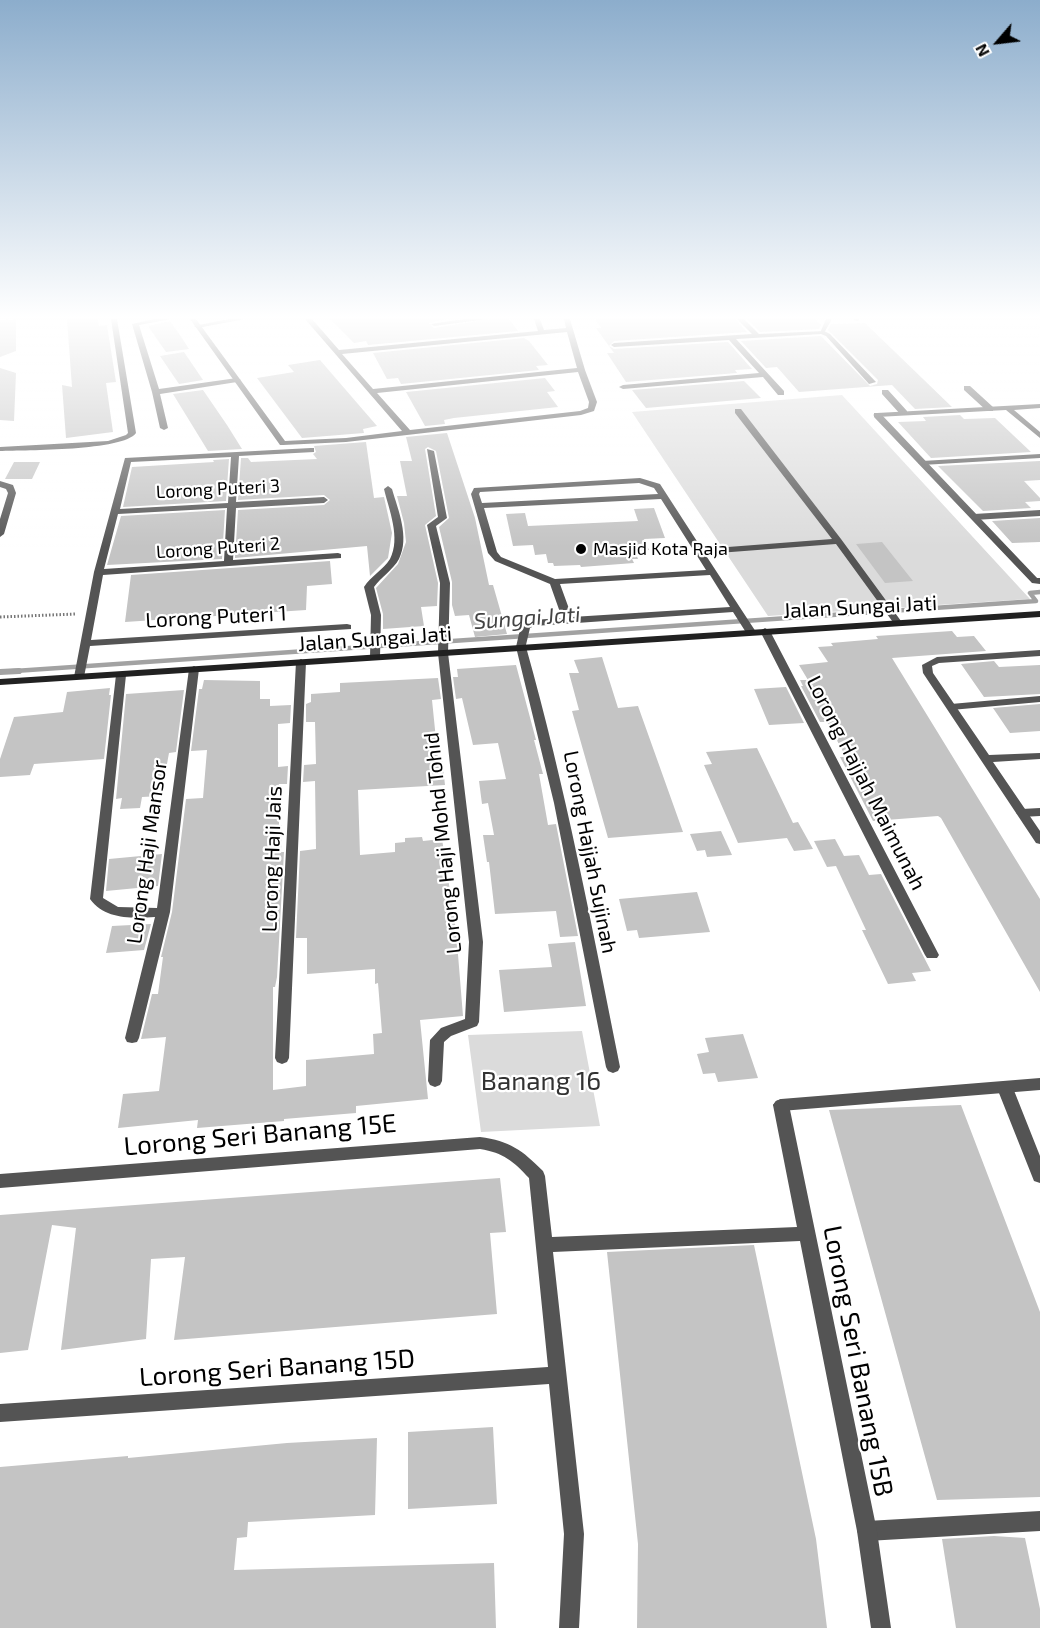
<!DOCTYPE html>
<html>
<head>
<meta charset="utf-8">
<style>
	body { margin:0 }
	#map { position:relative; width:1040px; height:1628px; overflow:hidden; background:#fff; font-family:"Exo 2",sans-serif }
	canvas { display:block }
	.north { position:absolute; left:968px; top:12px; width:60px; height:60px; -webkit-text-stroke:4px #fff; paint-order:stroke; rotate:242deg; font-size:16px; font-weight:700; line-height:24px; text-align:center; color:#000 }
	.north::after { content:''; display:block; margin:auto; width:21px; height:27px; background:#000; clip-path:polygon(50% 0,100% 100%,50% 72%,0 100%) }
</style>
</head>
<body>
<div id="map">
<canvas width="1040" height="1628"></canvas>
<div class="north">N</div>
</div>
<script>
const c = document.querySelector('canvas').getContext('2d');
c.lineJoin = 'round';
function paint(path, color) {
  c.fillStyle = color;
  c.fill(path, 'evenodd');
}
function stroke(path, color, width, dash) {
  c.strokeStyle = color;
  c.lineWidth = width;
  c.lineCap = dash ? 'butt' : 'round';
  c.setLineDash(dash || []);
  c.stroke(path);
}
function drawText(font, color, halo, rows, align = 'center') {
  c.font = font + ' "Exo 2",sans-serif';
  c.lineWidth = 4.5;
  c.setLineDash([]);
  c.textBaseline = 'middle';
  c.strokeStyle = halo;
  c.fillStyle = color;
  for (const [text, x, y, turn = 0] of rows) {
    c.save();
    c.translate(x, y);
    c.rotate((+turn || 0) * Math.PI / 180);
    c.textAlign = isNaN(turn) ? turn : align;
    if (halo) c.strokeText(text, 0, 0);
    c.fillText(text, 0, 0);
    c.restore();
  }
}
paint(new Path2D(`
	M842,395l188,204 -262,17 -136,-204z
	M582,1031l18,95 -119,6 -13,-97z`), '#dbdbdb');
stroke(new Path2D(`
	M0,672l1036,-71 -6,-8 10,-1`), '#a2a2a2', 4.5);
stroke(new Path2D(`
	M0,672l19,-1`), '#a2a2a2', 6);
paint(new Path2D(`
	M16,319v32l-16,6v-37z
	M67,319h31l1,7 8,-1 9,57 -10,1 7,49 -47,6 -4,-53 10,2z
	M330,319h118l-19,4 5,5 56,-9h19l9,12 -150,14 -2,-4 -12,2z
	M595,319h140l12,13 -133,9 -5,5 5,3 114,-7 24,27 -17,1 2,3 -111,9 -19,-29h7l-18,-25h5z
	M747,319h68l6,6 -2,4 -59,3z
	M170,321l12,17 7,11 -23,3 -18,-26z
	M865,323l87,84 -37,2 -23,-24 -93,7 -22,-25 -11,1 -25,-27 80,-5 49,50 7,-2 1,-4 -50,-50 3,-6z
	M524,338l5,3 19,24 -12,1 3,4 -138,14 -3,-6 -11,1 -14,-26z
	M184,352l19,28 -24,4 -19,-28z
	M320,360l44,51 13,15 -14,3 1,4 -62,5 -45,-60 37,-6 -6,-7z
	M0,368l16,5 -2,48 -14,-1z
	M545,378l10,13 -8,1 11,15 -104,11 -10,2 1,4 -20,2 -19,-34z
	M744,381l17,17 -115,10 -14,-18z
	M203,390l24,35 15,24 -34,2 -35,-57z
	M960,415l4,4 31,-1 36,34 -100,6 -33,-36 28,-1 -3,-4z
	M447,433l28,85 14,67h4l14,49 -32,3 -6,-22 -14,1 -3,-11v-23l-13,-55 10,-9 -13,-67 -8,-4 -3,2 11,67 -11,9 13,58 -1,23 -16,1 3,19 -41,3v-15l-7,-26 22,-24 8,-22 -2,-19 -7,-27h10l-7,-35h12l-6,-24z
	M366,442l8,56 10,-1 8,36 -4,25 -18,18 -3,-30 -132,12 3,-48 86,-5 6,-5 -6,-5 -86,5 3,-42h7l3,4 66,-3 -4,-5 3,-2 -2,-6z
	M229,459l-3,42 -103,6 9,-40 82,-5 -1,-2z
	M1040,461v19l-16,1 16,17v3l-15,1 6,6 -48,3 -45,-45z
	M14,462h26l-8,17h-27z
	M654,508l11,30 -21,1 5,11 -14,1 3,8h-6l2,4 -53,4 -1,-2 -26,1 -1,-3h-5l-2,-9 -11,1 -2,-10 -20,1 -7,-32 19,-1 3,13 110,-5 -4,-12z
	M225,510l-3,49 -115,6 14,-49z
	M1040,518v24l-28,1 -20,-22z
	M882,542l31,39 -28,2 -29,-39z
	M330,561l2,23 -25,2 -1,24 -181,12 6,-47z
	M952,631l5,6 17,-1 12,15 -94,7 148,241v93l-99,-174 -3,-2 -65,5 -33,-64h6l-19,-35h-7l-19,-36h2l-3,-6h8l-9,-15 29,-3 -10,-15 15,-1 -2,-3 47,-4 -2,-3z
	M602,657l16,51 20,-2 45,126 -75,6 -36,-127 7,-1 -10,-37h10l-5,-13z
	M994,661l5,6 41,-2v29l-56,3 -23,-33z
	M516,665l20,75h-2l9,34h-4l9,51 8,-1 22,112 -18,1 -4,-26 -61,3 -6,-52h-2l-4,-27h11l-6,-32 -6,1 -3,-23 27,-2 -8,-36 -25,2 -11,-47 -6,1 -3,-22h5l-1,-8z
	M438,678l3,21 -9,1 6,59h4l3,26 -87,5 2,65 35,-3v-9l10,-1v-4l17,-1 1,4 19,-2 14,91 7,86 -43,4 8,79 -72,7v7l-72,6v2l-87,7 1,-8 -80,8 5,-34 36,-3 7,-54 -25,2 11,-45h6l5,-37h-2l11,-45 14,-113 17,-1 4,-48 -16,1 8,-62h3l2,-9 56,1v18h10v7l21,-1 -1,18 -12,1v43l10,-1 -1,18h-8v41h3l-1,27h3l-7,125 -2,10h-2v103l33,-4v-26l68,-6 -1,-20 9,-1 -4,-50 -3,1v-15l-68,5v-36h-11l4,-87 16,-2 -1,-68 -12,1 1,-17 12,-1 -1,-42h-9v-18l5,-2v-8l29,-2v-9z
	M786,687l18,36 -35,2 -15,-36z
	M110,688l-1,7h2l-7,64 -70,5 -4,11 -30,2v-18l14,-42 49,-5 4,-20z
	M184,690l-8,62 -7,1 -8,43 -19,1 -2,11 -20,1 2,-11 -6,1 10,-105z
	M1040,704v27l-30,2 -17,-25z
	M757,748l36,75 5,-1 15,27 -19,2 -7,-13 -49,5 -34,-78 8,-1 -6,-12z
	M721,831l11,24 -25,2 -2,-7 -8,1 -7,-17z
	M835,839l9,17 15,-1 10,20 12,-1 50,97 -19,2 4,8 -28,3 -26,-54h4l-30,-64 -9,1 -13,-26z
	M162,854l-4,32 -52,5 3,-32z
	M697,892l13,40 -71,6 -2,-8 -10,1 -8,-32z
	M151,924l-7,26 -38,3 6,-27z
	M575,942l11,64 -82,6 -5,-42 53,-3 -4,-23z
	M743,1034l15,44 -40,4 -3,-9 -12,1 -6,-20 12,-2 -4,-14z
	M961,1105l79,207v185l-103,3 -108,-390z
	M500,1178l6,54 -16,1 7,81 -323,26 11,-83 -34,2 -5,80 -85,11 15,-122 -24,-3 -24,125 -28,3v-138z
	M754,1245l62,294 11,89h-190l1,-84 -31,-292z
	M493,1427l4,77 -89,5v-77z
	M377,1438l-2,77 -127,7 -1,15 -10,1 -3,32 260,-7 2,65h-496v-161l128,-11v2l159,-15z
	M994,1536l31,2 15,71v19h-84l-14,-89z`), '#c4c4c4');
stroke(new Path2D(`
	M0,617l76,-3`), '#767676', 3, [1.5, 2]);
paint(new Path2D(`
	M154,319h17l-32,6 20,64 78,-11 4,2 -4,2 -77,12 8,34 -4,2 -4,-2 -8,-36 -20,-68z
	M229,319h16l-48,9 -3,-2z
	M826,319h6l-8,14h-4z
	M852,319h8l-3,2z
	M964,386h6l23,21v4h-6l-23,-21z
	M882,390h6l19,21v4h-6l-19,-21z
	M735,409h6l100,130 60,82v4h-6l-59,-81 -131,10 51,78 -1,2h-8l-14,-22 -199,14 -4,2 -5,21h-8l-1,-2 5,-22 11,-5 30,-2 -12,-34 -55,-23 -7,-8 -17,-59 3,-6 166,-10 20,6 42,65 130,-10 -97,-126zM639,483l15,5 4,6 -176,9 -3,-9 1,-2zM661,499l45,71 -151,9 -54,-22 -4,-5 -13,-44zM710,575l20,32 -158,10 -12,-33z
	M874,413h6l158,166v4h-6l-158,-166z
	M1040,696v6l-89,8 -5,-3 5,-3z
	M1040,808v8l-18,1 -6,-4 6,-4z
	M1040,1078v12l-259,21 -5,-2 -3,-4 3,-4 5,-2z
	M1040,1511v20l-173,10 -7,-3 -3,-7 3,-7 7,-3z`), '#545454');
paint(new Path2D(`
	M111,319h6l19,114c-13,18 -110,17 -136,18v-4l108,-6 18,-6 2,-2z
	M190,319h6l89,122 61,-3 56,-7 -97,-112h7l27,31 199,-19 -4,-12h6l4,11 22,-2 -2,-9h6l15,51 12,32 -3,9 -13,4 -235,27 -63,3h-3zM567,332l10,36 -204,21 -31,-35zM578,372l11,30 -1,6 -8,3 -170,19 -33,-37z
	M464,319h24l-54,7 -3,-2z
	M737,319h7l15,15 65,-3 6,3 46,48 -7,2 -43,-48 -5,-2 -85,5 48,52v4h-6l-15,-18 -140,12 -4,-2 4,-2 136,-12 -30,-33 -115,7 -3,-2 3,-2 138,-9z
	M1040,404v4l-26,2 26,22v6l-34,-28 -129,7 -4,-2 4,-2z
	M311,448h3v4l-75,4 -3,46 88,-5 4,3 -4,3 -88,5 -3,52 105,-7 3,1v4l-238,17 -12,65 256,-16 4,1v4l-261,17 -6,31 -1,2h-8l-1,-2 20,-105 31,-114zM231,457l-3,46 -108,6 11,-47zM227,508l-3,53 -120,8 14,-55z
	M427,449l7,2 13,67 -11,8 14,57 -2,70 35,289 -4,80 -2,4 -26,10 -7,6 -2,39 -2,4 -5,2 -5,-2 -2,-4 2,-41 11,-12 24,-9 4,-77 -31,-289 2,-70 -13,-58 11,-8z
	M1040,454v4l-118,7 -4,-2 4,-2z
	M0,481l13,4 3,8 -12,41 -4,3v-18l8,-26 -2,-4 -6,-2z
	M388,486l4,3c6,21 18,48 7,70 -6,11 -18,18 -25,28l7,28 -1,42 -5,3 -5,-3 1,-42 -7,-28c7,-11 19,-17 26,-28 11,-21 -1,-49 -6,-70z
	M1040,510v6l-66,4 -4,-3 4,-3z
	M1035,578h5v6l-8,-1v-4z
	M765,628l5,3 169,324 -2,3h-10l-2,-3 -165,-324z
	M521,644l5,3c39,138 66,279 94,420l-2,4 -5,2 -5,-2 -2,-4 -52,-264 -38,-156z
	M1040,650v6l-101,7 -7,3 1,7 56,82 51,-2v6l-47,3 47,69v13l-4,-1 -113,-170 -1,-8 15,-8z
	M301,659l5,3 -17,396 -2,4 -5,2 -5,-2 -2,-4 21,-396z
	M194,666l5,3 -29,243 -31,126 -2,4 -5,1 -5,-1 -2,-4 30,-121c-23,1 -50,3 -65,-18l26,-224 5,-3 5,3 -23,223 15,9 39,1 32,-239z
	M1005,1082l5,2 3,4 27,68v27l-6,-2 -2,-5 -35,-88 3,-4z
	M781,1099l5,2 3,4 88,426 14,97h-20l-14,-97 -57,-290 -247,11 31,282 -5,94h-20l5,-94 -15,-150 -549,38v-18l548,-37 -19,-189c-16,-17 -25,-25 -49,-29l-480,39v-14l480,-37c30,4 42,13 63,34l2,5 7,61 245,-10 -24,-122 3,-4z`), '#545454');
paint(new Path2D(`
	M1040,611v6l-1040,68v-6z`), '#212121');
const sky = c.createLinearGradient(0, 0, 0, 547);
sky.addColorStop(0, '#8cadcc');
sky.addColorStop(0.58, '#fff');
sky.addColorStop(1, '#ffffff00');
c.fillStyle = sky;
c.fillRect(0, 0, 1040, 547);
for (const [x, y, r, color] of [
	[581,549,6,"#000"]
]) {
  const dot = new Path2D();
  dot.arc(x, y, r, 0, 2 * Math.PI);
  c.fillStyle = color;
  c.fill(dot);
  stroke(dot, '#fff', 2);
}
drawText('18px', '#000', '#fff', [
	["Lorong Puteri 3",218,489,-3],
	["Lorong Puteri 2",218,548,-4]
]);
drawText('18px', '#000', '#fff', [
	["Masjid Kota Raja",593,549]
], 'left');
drawText('21px', '#000', '#fff', [
	["Jalan Sungai Jati",860,607,-3],
	["Lorong Puteri 1",216,617,-3],
	["Jalan Sungai Jati",375,639,-4],
	["Lorong Hajjah Maimunah",866,783,63],
	["Lorong Haji Mohd Tohid",443,843,-96],
	["Lorong Haji Mansor",147,852,-82],
	["Lorong Hajjah Sujinah",590,852,79],
	["Lorong Haji Jais",272,859,-88]
]);
drawText('italic 22px', '#434343', '#fff', [
	["Sungai Jati",527,618,-4]
]);
drawText('26px', '#323232', '#fff', [
	["Banang 16",541,1081]
]);
drawText('26px', '#000', '#fff', [
	["Lorong Seri Banang 15E",260,1135,-5],
	["Lorong Seri Banang 15B",858,1361,79],
	["Lorong Seri Banang 15D",277,1368,-4]
]);
</script>
</body>
</html>
